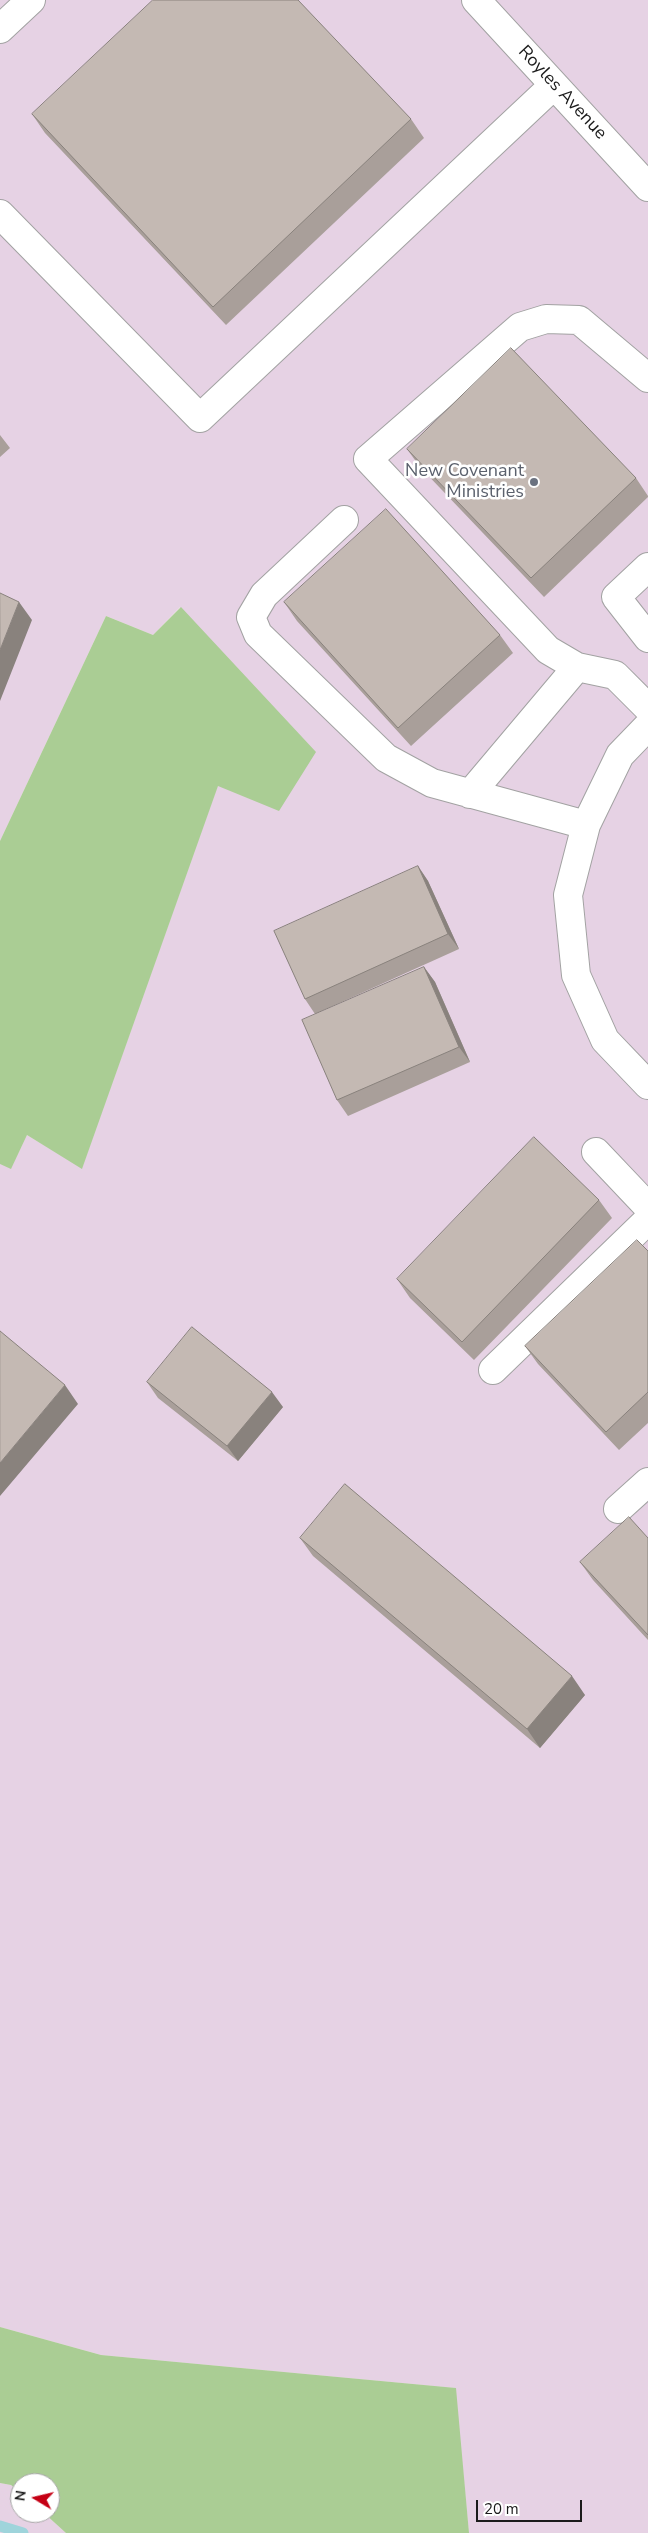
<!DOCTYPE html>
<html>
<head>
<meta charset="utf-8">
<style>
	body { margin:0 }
	#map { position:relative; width:648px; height:2533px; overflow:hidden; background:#ede7e0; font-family:"Nunito Sans",sans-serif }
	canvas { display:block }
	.north { position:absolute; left:10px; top:2473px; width:50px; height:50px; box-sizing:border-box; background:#fff; border:1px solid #a4a4a4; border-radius:50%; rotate:279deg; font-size:14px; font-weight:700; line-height:20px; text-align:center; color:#1b1b1b }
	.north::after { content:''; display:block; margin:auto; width:18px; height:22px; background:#c50014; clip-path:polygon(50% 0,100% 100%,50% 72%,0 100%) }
	.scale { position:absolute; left:476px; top:2500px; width:106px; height:22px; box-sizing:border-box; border:2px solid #1b1b1b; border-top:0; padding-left:6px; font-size:15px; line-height:18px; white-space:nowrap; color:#1b1b1b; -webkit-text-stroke:4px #fff; paint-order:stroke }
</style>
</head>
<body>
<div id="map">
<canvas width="648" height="2533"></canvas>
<div class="north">N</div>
<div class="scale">20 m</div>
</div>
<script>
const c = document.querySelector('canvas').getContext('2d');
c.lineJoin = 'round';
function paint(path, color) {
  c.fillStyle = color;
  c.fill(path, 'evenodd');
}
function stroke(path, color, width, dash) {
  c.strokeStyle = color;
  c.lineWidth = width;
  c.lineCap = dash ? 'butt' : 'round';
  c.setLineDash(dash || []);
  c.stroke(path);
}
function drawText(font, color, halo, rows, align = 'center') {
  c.font = font + ' "Nunito Sans",sans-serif';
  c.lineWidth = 5;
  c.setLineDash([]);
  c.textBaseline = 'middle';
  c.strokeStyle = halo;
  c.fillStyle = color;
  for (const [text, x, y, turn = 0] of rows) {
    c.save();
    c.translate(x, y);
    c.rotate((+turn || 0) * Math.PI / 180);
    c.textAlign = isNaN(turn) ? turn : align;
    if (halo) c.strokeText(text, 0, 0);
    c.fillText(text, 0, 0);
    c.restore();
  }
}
paint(new Path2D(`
	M0,0h648v2533h-179l-14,-145 -354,-33 -101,-28v-1163l11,4 16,-33 55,33 136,-383 -38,-178 -27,28 -47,-19 -106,225z
	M0,2483l11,2 9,7v21h24l22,20h-66z`), '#e6d2e4');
paint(new Path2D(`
	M181,607l135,145 -37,59 -61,-25 -136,383 -55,-34 -16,34 -11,-5v-323l106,-225 47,19z
	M0,2327l101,28 355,33 13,145h-403l-22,-20h6v-30h-30v9l-9,-7 -11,-2z`), '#aacd94');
stroke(new Path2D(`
	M0,2526l23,7`), '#9fd4db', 11);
const minor = new Path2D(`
	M476,0l172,187
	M0,29l31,-29
	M0,214l200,204 354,-333
	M344,520l-80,75 -13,22 7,17 128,124 46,25 154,42
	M648,567l-32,30 32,41
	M577,667l38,8 33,33
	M648,726l-28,29 -34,70 -18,70 8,80 29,65 43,45
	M470,794l107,-127 -29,-17 -180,-191 152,-132 26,-8 33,1 69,58
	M596,1152l52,55
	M493,1370l155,-150
	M618,1509l30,-27`);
stroke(minor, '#a2a2a2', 30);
stroke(minor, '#fff', 28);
paint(new Path2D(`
	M32,114l379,5 13,19 -198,187 -181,-192z
	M0,435l10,13 -10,9z
	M407,449l229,29 12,18v1l-104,100 -124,-130z
	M284,602l216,33 13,18 -102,93 -114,-125z
	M418,866l10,15 31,68 -144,65 -10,-15z
	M424,967l11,15 35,80 -122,54 -11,-16z
	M599,1200l13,18 -138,142 -64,-62 -13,-19z
	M648,1251v172l-29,27 -81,-86 -13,-18z
	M147,1382l136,25 -45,54 -80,-63z
	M300,1538l285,157 -45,53 -227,-192z
	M648,1538v102l-55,-60 -13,-18z`), '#a99f9a');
paint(new Path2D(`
	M19,602l13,18 -32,81v-51z
	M418,866l10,15 31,68 -11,-15z
	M424,967l11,15 35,80 -11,-15z
	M65,1385l13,19 -78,92v-33z
	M272,1392l11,15 -45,54 -11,-15z
	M572,1676l13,19 -45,53 -13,-19z`), '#89827d');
const building = new Path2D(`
	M153,0h145l113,119 -198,188 -181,-193z
	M511,348l125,130 -105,100 -124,-129z
	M386,509l114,126 -102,93 -114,-126z
	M0,593l19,9 -19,48z
	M418,866l30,68 -143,65 -31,-68z
	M424,967l35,80 -122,53 -35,-80z
	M534,1137l65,63 -137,142 -65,-63z
	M637,1240l11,11v141l-42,40 -81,-86z
	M192,1327l80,65 -45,54 -80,-64z
	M0,1331l65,54 -65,78z
	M345,1484l227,192 -45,53 -227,-191z
	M629,1517l19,21v97l-68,-73z`);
paint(building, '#c4b9b3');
stroke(building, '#89827d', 1);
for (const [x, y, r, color] of [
	[534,482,5,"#6b7280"]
]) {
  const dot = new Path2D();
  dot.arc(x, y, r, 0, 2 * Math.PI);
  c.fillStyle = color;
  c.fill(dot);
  stroke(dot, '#fff', 2);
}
drawText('18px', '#1b1b1b', '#fff', [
	["Royles Avenue",562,93,47]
]);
drawText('18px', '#5b616d', '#fff', [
	["New Covenant",524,472],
	["Ministries",524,493]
], 'right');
</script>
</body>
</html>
